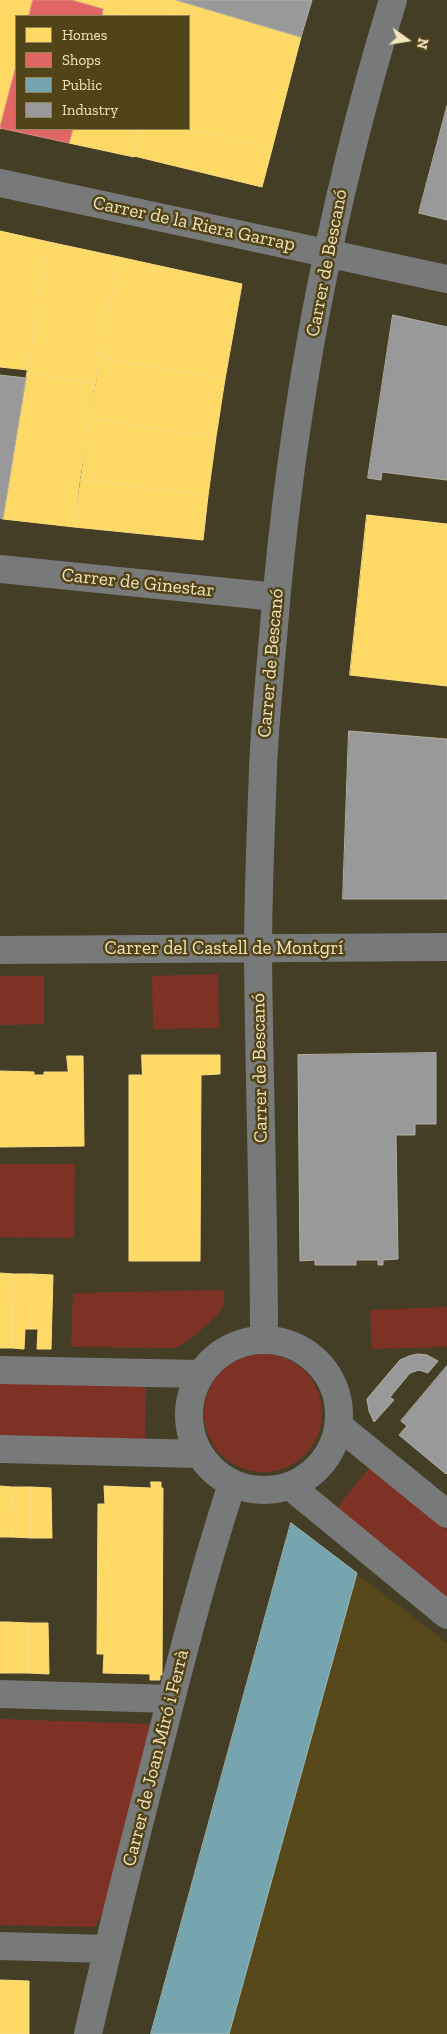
<!DOCTYPE html>
<html>
<head>
<meta charset="utf-8">
<style>
	body { margin:0 }
	#map { position:relative; width:447px; height:2034px; overflow:hidden; background:#453e26; font-family:"Zilla Slab",serif }
	canvas { display:block }
	.legend { position:absolute; left:15px; top:15px; width:175px; height:115px; box-sizing:border-box; background:#524419; border:1px solid #92845b; margin:0; padding:6px 9px; list-style:none; font-size:15px; color:#f2e4bd }
	.legend li { display:flex; align-items:center; gap:10px; height:25px }
	.legend b { width:25px; border:1px solid #92845b }
	.north { position:absolute; left:382px; top:15px; width:50px; height:50px; -webkit-text-stroke:4px #524419; paint-order:stroke; rotate:103deg; font-size:14px; font-weight:700; line-height:20px; text-align:center; color:#f2e4bd }
	.north::after { content:''; display:block; margin:auto; width:18px; height:22px; background:#f2e4bd; clip-path:polygon(50% 0,100% 100%,50% 72%,0 100%) }
</style>
</head>
<body>
<div id="map">
<canvas width="447" height="2034"></canvas>
<ul class="legend">
<li><b style="height:14px;background:#ffd966"></b>Homes</li>
<li><b style="height:14px;background:#e06666"></b>Shops</li>
<li><b style="height:14px;background:#76a5af"></b>Public</li>
<li><b style="height:14px;background:#999"></b>Industry</li>
</ul>
<div class="north">N</div>
</div>
<script>
const c = document.querySelector('canvas').getContext('2d');
c.lineJoin = 'round';
function paint(path, color) {
  c.fillStyle = color;
  c.fill(path, 'evenodd');
}
function stroke(path, color, width, dash) {
  c.strokeStyle = color;
  c.lineWidth = width;
  c.lineCap = dash ? 'butt' : 'round';
  c.setLineDash(dash || []);
  c.stroke(path);
}
function drawText(font, color, halo, rows, align = 'center') {
  c.font = font + ' "Zilla Slab",serif';
  c.lineWidth = 5;
  c.setLineDash([]);
  c.textBaseline = 'middle';
  c.strokeStyle = halo;
  c.fillStyle = color;
  for (const [text, x, y, turn = 0] of rows) {
    c.save();
    c.translate(x, y);
    c.rotate((+turn || 0) * Math.PI / 180);
    c.textAlign = isNaN(turn) ? turn : align;
    if (halo) c.strokeText(text, 0, 0);
    c.fillText(text, 0, 0);
    c.restore();
  }
}
paint(new Path2D(`
	M291,1523l156,120v391h-296z`), '#57481b');
paint(new Path2D(`
	M218,974l1,54 -66,1 -1,-53z
	M0,976h44v48l-44,1z
	M0,1164h75l-1,74 -74,-1z
	M223,1290c1,6 2,11 0,16 -3,10 -38,38 -48,42l-104,-1 2,-54z
	M447,1307v40l-75,2 -2,-39z
	M204 1413a59 59 0 1 1 118 0a59 59 0 1 1-118 0Z
	M0,1382l146,3 -1,55 -145,-3z
	M370,1467l77,63v70l-111,-91z
	M0,1719l151,5 -43,182 -13,21 -95,-2z`), '#7e3225');
const homes = new Path2D(`
	M0,0h33l-4,16h-13v50l-16,63z
	M71,0h31l-2,8z
	M102,0h74l-4,16h-44l-28,-8z
	M176,0l125,37 -29,112 -83,-20v-113h-17z
	M103,9l25,7h-26z
	M73,129h68l-7,28 -65,-14z
	M141,129h48l83,20 -10,38 -128,-31z
	M0,231l49,11 -21,128 -28,-3z
	M49,242l70,15 -24,126 -68,-9z
	M119,257l123,27 -17,95 -125,-22z
	M100,357l125,22 -9,58 -126,-19z
	M27,374l68,9 -21,144 -71,-8z
	M90,418l126,19 -8,59 -128,-17z
	M80,479l128,17 -5,44 -129,-13z
	M367,515l80,9v162l-97,-11z
	M142,1055h78v19l-19,1 -1,186h-71v-186h13z
	M67,1056h16l1,90 -84,1v-76l34,1v3h10v-3h24z
	M0,1273l13,1 -1,74h-12z
	M13,1274h19l-1,55h-6l-1,20 -12,-1z
	M32,1274l21,1 -2,74h-14l1,-20h-7z
	M151,1482h10v6h2l-1,187h-2v5h-10v-6l-47,-1 1,-19h-7l1,-150h7l-1,-18 47,2z
	M0,1486l11,1 1,50h-12z
	M11,1487h20v51l-19,-1z
	M31,1487l20,1 1,50h-21z
	M0,1622h8v51h-8z
	M8,1622l20,1v50h-20z
	M28,1623h20l1,51 -21,-1z
	M0,1980l29,1v53h-29z`);
paint(homes, '#ffd966');
stroke(homes, '#fbdc80', 1);
const shops = new Path2D(`
	M33,0h38l32,9 -1,7h-73z
	M16,66v63h57l-4,14 -69,-15z`);
paint(shops, '#e06666');
stroke(shops, '#e58c80', 1);
const public = new Path2D(`
	M291,1523l66,50 -128,461h-78z`);
paint(public, '#76a5af');
stroke(public, '#9bb8b3', 1);
const industry = new Path2D(`
	M176,0h136l-11,37z
	M447,106v114l-28,-7z
	M393,315l54,12v153l-65,-8 -1,8 -13,-2z
	M0,375l26,3 -23,141 -3,-1z
	M349,731l98,8v160h-104z
	M436,1053v71h-21v11h-19l2,124 -15,1v5h-5v-5h-22v5h-41v-5l-15,1 -2,-206z
	M418,1354l9,1 11,6 -10,12 -9,-3 -9,3 -20,24 4,3 -20,22 -5,-11 -2,-12 33,-39 9,-4z
	M447,1366v107l-1,1 -47,-39 8,-9 -6,-5z`);
paint(industry, '#999');
stroke(industry, '#b4b0a4', 1);
stroke(new Path2D(`
	M0,183l447,96
	M0,569l276,28
	M0,950l447,-3
	M264,1339c0,-129 -5,-258 -6,-387 0,-61 3,-123 5,-184 2,-47 7,-95 11,-142 17,-212 57,-423 119,-626
	M189 1415a75 75 0 1 1 150 0a75 75 0 1 1-150 0Z
	M0,1370l200,4
	M339,1426l108,88
	M0,1449l198,5
	M290,1486l157,129
	M0,1694l171,5
	M0,1946l107,3
	M88,2034c21,-94 45,-187 69,-280 23,-90 46,-181 75,-270`), '#787a7a', 28);
drawText('19px', '#f2e4bd', '#524419', [
	["Carrer de la Riera Garrap",194,224,12],
	["Carrer de Bescanó",327,263,-79],
	["Carrer de Ginestar",138,583,6],
	["Carrer de Bescanó",271,663,-85],
	["Carrer del Castell de Montgrí",224,949],
	["Carrer de Bescanó",260,1068,-91],
	["Carrer de Joan Miró i Ferrà",156,1758,-76]
]);
</script>
</body>
</html>
